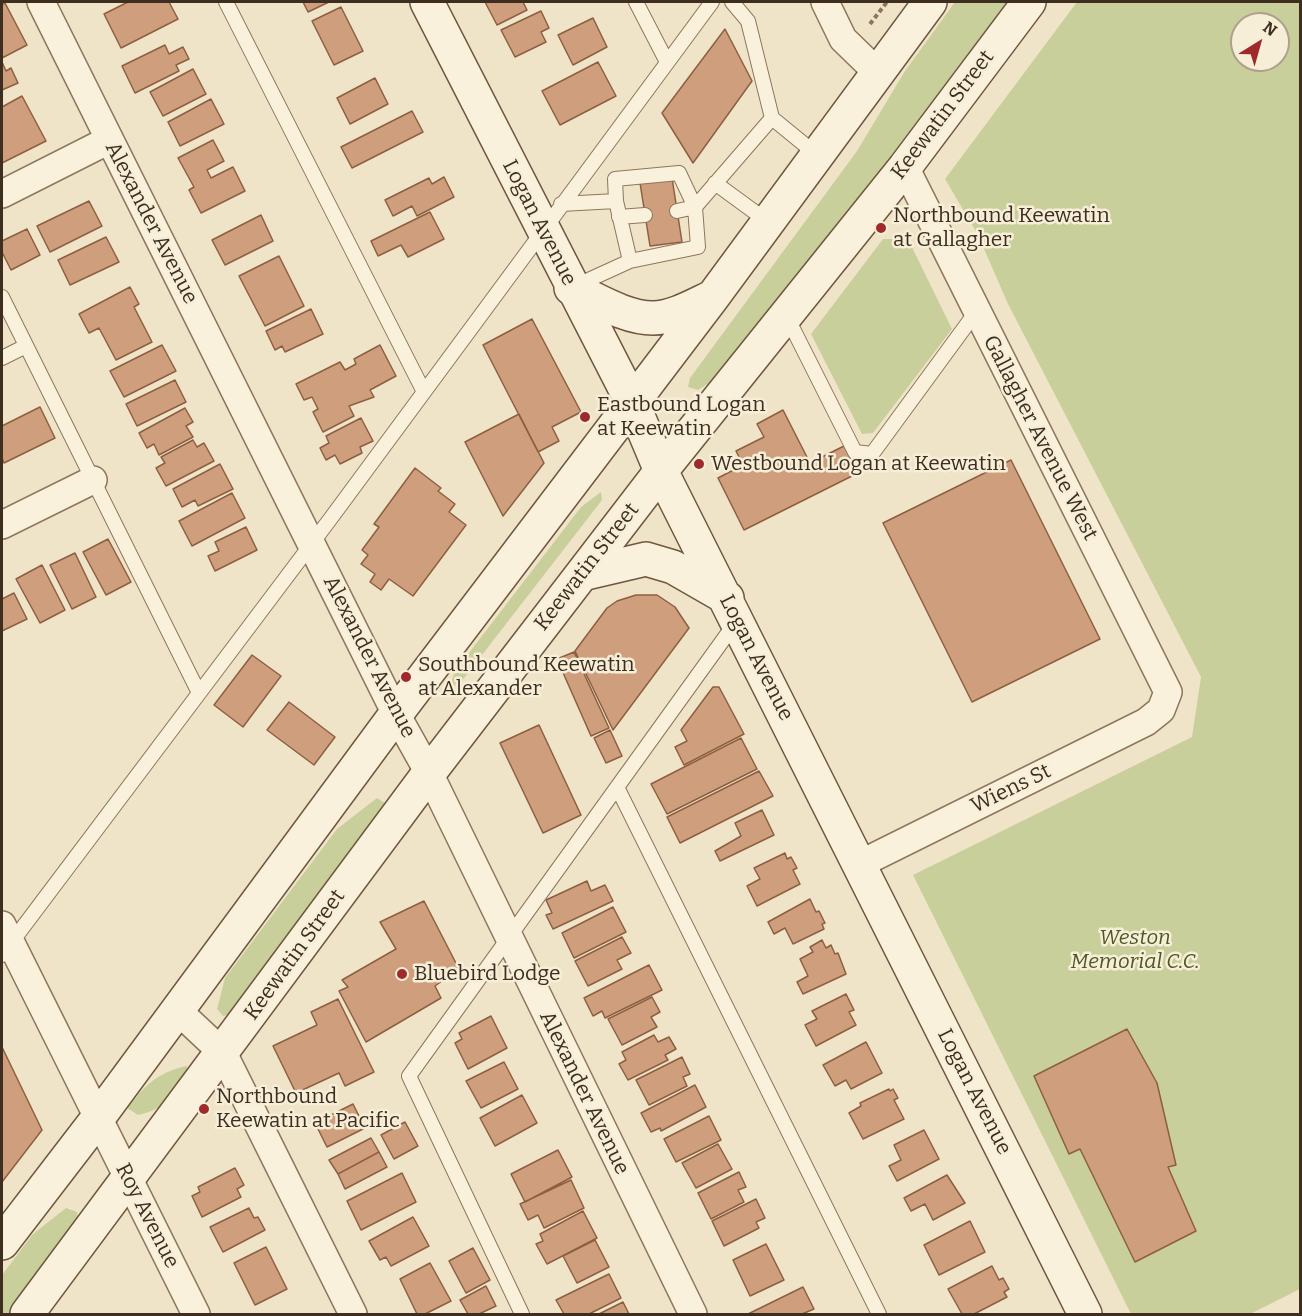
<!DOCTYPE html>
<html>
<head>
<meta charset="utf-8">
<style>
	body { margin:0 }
	#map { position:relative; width:1302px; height:1316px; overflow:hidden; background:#f0e4c8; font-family:Bitter,serif }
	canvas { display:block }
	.frame { position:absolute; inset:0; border:3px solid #3d2e20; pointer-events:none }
	.north { position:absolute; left:1230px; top:12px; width:60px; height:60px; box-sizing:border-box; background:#f7eed8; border:2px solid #ada18e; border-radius:50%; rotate:37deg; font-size:16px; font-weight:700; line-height:24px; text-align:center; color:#3d2e20 }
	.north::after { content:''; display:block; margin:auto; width:21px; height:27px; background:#9e2a2b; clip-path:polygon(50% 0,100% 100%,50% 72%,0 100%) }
</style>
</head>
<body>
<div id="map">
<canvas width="1302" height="1316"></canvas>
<div class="frame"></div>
<div class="north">N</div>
</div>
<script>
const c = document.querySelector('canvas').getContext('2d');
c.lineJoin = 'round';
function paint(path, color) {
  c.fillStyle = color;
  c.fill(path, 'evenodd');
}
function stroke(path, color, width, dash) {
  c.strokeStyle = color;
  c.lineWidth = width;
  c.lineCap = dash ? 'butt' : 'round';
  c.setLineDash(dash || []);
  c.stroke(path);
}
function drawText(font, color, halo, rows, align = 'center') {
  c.font = font + ' Bitter,serif';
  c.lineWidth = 5;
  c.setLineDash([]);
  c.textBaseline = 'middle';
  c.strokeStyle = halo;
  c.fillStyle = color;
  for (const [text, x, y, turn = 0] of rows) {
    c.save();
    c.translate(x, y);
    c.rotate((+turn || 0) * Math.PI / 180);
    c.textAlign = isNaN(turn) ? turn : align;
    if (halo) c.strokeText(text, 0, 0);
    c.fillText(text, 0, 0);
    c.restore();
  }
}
paint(new Path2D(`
	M955,2h55l-282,369 -30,19 -10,-3 2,-9 167,-227 48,-80z
	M1077,2h223v1287l-50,25h-119l-218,-439 279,-138 9,-60 -193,-373 -30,-69 -33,-56zM1242,24h36v36h-36z
	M883,239h25l44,90 -79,104 -11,1 -51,-100z
	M601,492l1,8 -144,186 -8,-1 5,-14 126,-164z
	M377,798l8,5 2,10 -155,201 -9,2 -6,-7 8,-31 112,-149z
	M186,1066l5,6c-15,22 -25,37 -53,43l-11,-7c20,-24 28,-34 59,-42z
	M66,1208l11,4 1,6 -69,96h-7v-39l31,-41z`), '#c9cf9b');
const building = new Path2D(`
	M128,2h41l9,17 -57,29 -17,-34z
	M303,2h26l-21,10z
	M485,2h38l4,8 -30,15z
	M5,3l22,42 -25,13v-53z
	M341,7l22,44 -29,14 -22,-44z
	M541,11l8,17 -8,4 5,10 -31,15 -14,-27z
	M593,18l14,29 -34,18 -15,-30z
	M725,29l27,52 -59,82 -31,-50z
	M165,45l4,9 14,-7 6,12 -13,6 3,6 -44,22 -13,-27z
	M2,62l4,9 5,-3 7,15 -16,7z
	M598,62l18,34 -56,29 -18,-34z
	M193,69l13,25 -43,22 -13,-24z
	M375,78l13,26 -38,20 -13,-26z
	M22,96l24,45 -44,22v-56z
	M211,99l13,25 -44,22 -12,-24z
	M412,111l11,21 -71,36 -11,-21z
	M213,140l11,21 -17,9 4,8 22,-11 12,24 -44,22 -12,-23 5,-3 -16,-29z
	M444,177l10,20 -37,19 -5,-10 -19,10 -8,-16 44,-22 3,6z
	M672,178l10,64 -32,4 -10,-63z
	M89,201l13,25 -52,26 -13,-26z
	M430,212l14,27 -36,18 -7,-12 -23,11 -7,-15z
	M261,215l12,26 -48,24 -13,-25z
	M27,229l13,26 -29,15 -9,-18v-11z
	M106,237l13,25 -49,23 -12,-25z
	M279,256l25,50 -39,20 -26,-50z
	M130,287l9,17 -5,3 18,35 -36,18 -17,-32 -10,5 -10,-19z
	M311,309l12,25 -38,18 -3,-6 -7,4 -9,-19z
	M532,319l49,93 -29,15 7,14 -21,11 -55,-107z
	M162,345l14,26 -52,26 -14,-26z
	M380,345l16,31 -26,14 4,7 -25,9 5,10 -31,16 -10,-20 5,-3 -6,-12 -8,3 -8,-16 44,-22 5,8 11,-6 -2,-5z
	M175,380l11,22 -49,24 -11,-22z
	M40,407l15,31 -51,25 -2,-5v-32z
	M185,408l8,14 -7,4 7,11 -34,18 -5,-11 -7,4 -8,-15z
	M783,410l27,53 34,-17 14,27 -114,57 -26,-52 25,-13 -7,-14 28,-14 -7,-13z
	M519,414l25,49 -41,53 -38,-74z
	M361,418l12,23 -13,6 2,6 -22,11 -5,-9 -9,5 -6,-12 9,-5 -3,-7z
	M193,440l4,7 7,-4 10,18 -48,25 -10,-18 9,-5 -4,-6z
	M1011,460l89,179 -128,63 -89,-179z
	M220,464l13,25 -35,17 -3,-6 -13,7 -9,-18z
	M415,468l26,20 -3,3 17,13 -6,8 17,13 -53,71 -24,-17 -8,11 -11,-8 5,-8 -14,-10 7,-9 -6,-5 17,-23 -5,-3z
	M232,493l13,25 -53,28 -13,-25z
	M246,527l11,23 -42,21 -7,-15 11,-5 -4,-9z
	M108,539l23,43 -25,13 -23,-43z
	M75,553l21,44 -24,12 -22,-44z
	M42,565l23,45 -25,13 -24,-44z
	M14,593l13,26 -25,12v-32z
	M636,595h21l18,12 14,21 -76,102 -38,-79 32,-43 10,-7z
	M574,652l35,76 -18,8 -34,-77z
	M252,655l29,21 -38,51 -29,-22z
	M713,687h6l25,47 -60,31 -9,-18 12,-6 -6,-11z
	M289,702l46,35 -21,28 -47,-35z
	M539,725l42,90 -38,18 -43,-90z
	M610,730l12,26 -16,7 -12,-25z
	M741,738l16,31 -90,45 -16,-30z
	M759,771l14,25 -93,47 -13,-26z
	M762,810l12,25 -54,26 -5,-10 26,-15 -6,-13z
	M785,853l2,6 4,-2 6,11 -4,2 7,14 -43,22 -10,-20 13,-7 -6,-11z
	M587,881l4,10 14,-6 8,16 -60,28 -7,-14 6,-2 -6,-13z
	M810,899l6,13 3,-1 6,12 -3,1 2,5 -31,15 -8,-16 -11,6 -6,-12z
	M424,901l35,68 -24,17 6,12 -75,44 -27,-51 9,-4 -6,-7 54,-31 -16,-27z
	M613,907l13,25 -52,26 -12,-25z
	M622,937l9,16 -14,7 5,9 -34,17 -13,-25z
	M822,940l4,8 5,-3 4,9 3,-1 8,21 -43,20 -6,-12 11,-6 -8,-17 13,-7 -3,-5z
	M649,965l13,25 -57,28 -3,-7 -9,5 -9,-18z
	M846,994l8,16 -5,2 7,13 -40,21 -11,-21 12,-6 -5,-8z
	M652,997l8,15 -9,5 6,10 -35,18 -14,-26z
	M338,999l36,73 -29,14 -6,-13 -43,20 -23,-47 44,-21 -6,-13z
	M491,1016l16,32 -39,21 -13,-26 7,-4 -3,-6z
	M1127,1029l30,54 19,82 -8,2 28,64 -61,31 -55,-113 -11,5 -35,-78z
	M654,1035l4,7 11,-5 7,12 -11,6 3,5 -40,20 -9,-16 7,-4 -4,-8z
	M866,1042l16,31 -31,16 -5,-9 -11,6 -12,-21z
	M2,1047l40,83 -40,52z
	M682,1057l8,17 -7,3 4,9 -38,19 -13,-25z
	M504,1062l14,27 -37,19 -15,-27z
	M695,1085l11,22 -45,24 -1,-3 -9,4 -10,-19z
	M889,1089l1,2 3,-2 5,9 -4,2 10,19 -41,20 -14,-26 12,-7 -1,-3z
	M522,1095l15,28 -42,23 -15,-28z
	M353,1104l12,24 -38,19 -12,-24z
	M709,1116l12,24 -45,22 -12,-23z
	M405,1122l13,24 -24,13 -13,-24z
	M924,1130l15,29 -42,22 -8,-15 12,-6 -7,-15z
	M371,1138l8,14 -41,22 -9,-14z
	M718,1144l14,25 -36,19 -14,-25z
	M558,1150l14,27 -47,25 -14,-28z
	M379,1152l8,15 -42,22 -7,-15z
	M235,1168l9,17 -7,4 4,8 -39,20 -10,-21 8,-4 -2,-5z
	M739,1172l7,15 -8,3 6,12 -33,17 -13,-26z
	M402,1173l14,29 -55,28 -14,-29z
	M947,1175l18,28 -32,17 -8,-16 -14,7 -7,-13z
	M571,1180l13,28 -40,20 -6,-13 -10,5 -8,-16z
	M756,1199l9,19 -9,4 3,6 -35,18 -12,-25z
	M249,1208l5,10 4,-1 7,13 -42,22 -13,-25z
	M583,1211l14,27 -50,26 -11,-20 7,-3 -3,-7z
	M413,1217l16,29 -38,20 -5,-9 -6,3 -11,-19z
	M970,1221l15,31 -46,23 -15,-30z
	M595,1240l14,27 -32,16 -14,-27z
	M766,1244l18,36 -34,16 -17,-36z
	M266,1247l21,42 -32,16 -21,-42z
	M473,1248l17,32 -24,13 -17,-32z
	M430,1263l21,38 -26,13h-8l-17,-35z
	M992,1266l7,14 4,-2 6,11 -5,3 3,5 -33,17h-12l-14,-25z
	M609,1274l12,24 -32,16h-25l-8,-14z
	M486,1286l10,20 -17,8h-11l-8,-14z
	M803,1287l11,22 -12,5h-54z
	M623,1302l6,12h-30z`);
paint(building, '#cf9f7d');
stroke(building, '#8d5f41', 1.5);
const lane = new Path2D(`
	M226,2l198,390
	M636,2l31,60
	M732,2l16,19 24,97 44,36
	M715,183l52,38
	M616,201l-1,-22 64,-6 16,34 3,40 -68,14
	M561,204l55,-3 14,60 -57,26
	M677,211l18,-4 77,-89
	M619,217l26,-2
	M2,297l196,394
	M787,317l68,135 17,2 104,-142
	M2,358l24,-12
	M617,787l262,527
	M2,955l329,-437 381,-516
	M522,1314l-113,-238 327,-454`);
const street = new Path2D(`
	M41,2l355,712 33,59 264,541
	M825,2l18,37 33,32
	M2,194l107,-54
	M2,525l91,-45
	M860,864l286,-142 15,-12 7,-18 -263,-525
	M2,925l194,389
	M176,1009l47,44 130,261`);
const secondary = new Path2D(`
	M427,2l205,400 29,69 424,843
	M571,288c25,11 54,30 82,30 19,0 40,-12 57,-20
	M582,574l64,-15 27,8 54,31
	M2,1243l96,-125 298,-404 316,-416 218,-296
	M27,1314l402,-541 232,-302 244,-304 124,-165`);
stroke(lane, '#8d765c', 16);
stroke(street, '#8d765c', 30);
stroke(secondary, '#6f573f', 36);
stroke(new Path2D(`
	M870,24l17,-22`), '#8d765c', 4, [4.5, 3]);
stroke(lane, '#faf1dc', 14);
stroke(street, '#faf1dc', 27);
stroke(secondary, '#faf1dc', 33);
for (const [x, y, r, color] of [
	[881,228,6,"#9e2a2b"],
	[585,417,6,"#9e2a2b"],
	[699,464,6,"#9e2a2b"],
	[406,677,6,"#9e2a2b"],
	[402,974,6,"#9e2a2b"],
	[204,1109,6,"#9e2a2b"]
]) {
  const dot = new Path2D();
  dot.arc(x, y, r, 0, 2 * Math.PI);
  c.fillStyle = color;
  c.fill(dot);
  stroke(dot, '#f7eed8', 2);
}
drawText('21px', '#3d2e20', '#f7eed8', [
	["Keewatin Street",943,115,-53],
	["Alexander Avenue",151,223,63],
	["Logan Avenue",539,223,63],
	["Gallagher Avenue West",1040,438,63],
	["Keewatin Street",587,567,-52],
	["Alexander Avenue",369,657,63],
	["Logan Avenue",756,658,63],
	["Wiens St",1011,789,-26],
	["Keewatin Street",295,955,-54],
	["Logan Avenue",974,1092,63],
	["Alexander Avenue",584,1093,64],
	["Roy Avenue",147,1216,63]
]);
drawText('21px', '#3d2e20', '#f7eed8', [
	["Northbound Keewatin",893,216],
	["at Gallagher",893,240],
	["Eastbound Logan",597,405],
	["at Keewatin",597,429],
	["Westbound Logan at Keewatin",711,464],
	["Southbound Keewatin",418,665],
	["at Alexander",418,689],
	["Bluebird Lodge",414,974],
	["Northbound",216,1097],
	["Keewatin at Pacific",216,1121]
], 'left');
drawText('italic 21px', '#4d5a26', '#f7eed8', [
	["Weston",1135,938],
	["Memorial C.C.",1135,962]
]);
</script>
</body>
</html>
